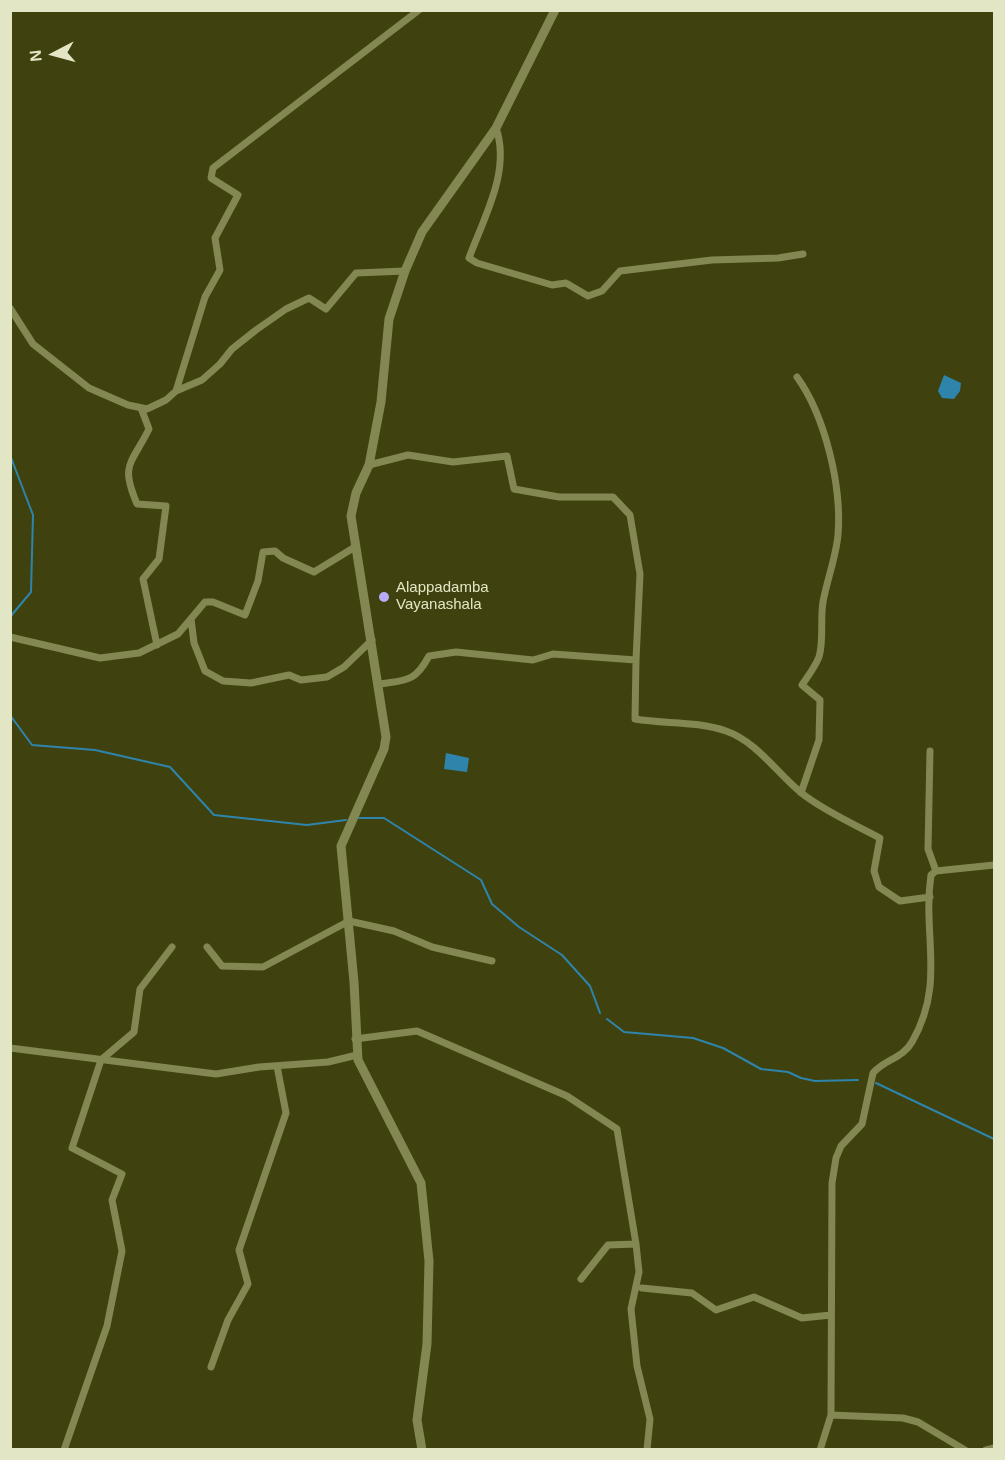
<!DOCTYPE html>
<html>
<head>
<meta charset="utf-8">
<style>
	body { margin:0 }
	#map { position:relative; width:1005px; height:1460px; overflow:hidden; background:#3f420e; font-family:Helvetica,sans-serif }
	canvas { display:block }
	.frame { position:absolute; inset:0; border:12px solid #e2e6c4; pointer-events:none }
	.north { position:absolute; left:24px; top:24px; width:60px; height:60px; -webkit-text-stroke:4px #3f420e; paint-order:stroke; rotate:264deg; font-size:16px; font-weight:700; line-height:24px; text-align:center; color:#e2e6c4 }
	.north::after { content:''; display:block; margin:auto; width:21px; height:27px; background:#e2e6c4; clip-path:polygon(50% 0,100% 100%,50% 72%,0 100%) }
</style>
</head>
<body>
<div id="map">
<canvas width="1005" height="1460"></canvas>
<div class="frame"></div>
<div class="north">N</div>
</div>
<script>
const c = document.querySelector('canvas').getContext('2d');
c.lineJoin = 'round';
function paint(path, color) {
  c.fillStyle = color;
  c.fill(path, 'evenodd');
}
function stroke(path, color, width, dash) {
  c.strokeStyle = color;
  c.lineWidth = width;
  c.lineCap = dash ? 'butt' : 'round';
  c.setLineDash(dash || []);
  c.stroke(path);
}
function drawText(font, color, halo, rows, align = 'center') {
  c.font = font + ' Helvetica,sans-serif';
  c.lineWidth = 6;
  c.setLineDash([]);
  c.textBaseline = 'middle';
  c.strokeStyle = halo;
  c.fillStyle = color;
  for (const [text, x, y, turn = 0] of rows) {
    c.save();
    c.translate(x, y);
    c.rotate((+turn || 0) * Math.PI / 180);
    c.textAlign = isNaN(turn) ? turn : align;
    if (halo) c.strokeText(text, 0, 0);
    c.fillText(text, 0, 0);
    c.restore();
  }
}
paint(new Path2D(`
	M944,375l17,8 -1,8 -6,8 -12,-1 -4,-7z
	M446,753l23,5 -2,14 -23,-3z`), '#2f84ac');
stroke(new Path2D(`
	M10,455l23,60 -2,77 -21,25
	M10,715l22,30 63,5 75,17 44,48 93,10 39,-5
	M359,818h25l97,62 11,24 27,23 43,28 28,31 10,27
	M607,1019l17,13 69,6 30,10 38,21 27,3 13,6 14,3 43,-1
	M876,1083l118,56`), '#2f84ac', 2);
stroke(new Path2D(`
	M496,128c15,43 -12,89 -27,130l8,5 75,22 14,-2 22,13 14,-5 18,-20 92,-11 66,-2 25,-4
	M10,308l23,36 56,44 39,17 19,4 19,-9 10,-9 26,-11 18,-16 12,-15 24,-19 30,-21 23,-11 17,11 30,-36 49,-2
	M797,377c28,39 45,109 41,158 -2,22 -11,45 -15,67 -3,17 1,39 -4,55 -4,10 -11,19 -17,28l18,15 -1,40 -18,53
	M176,391l29,-94 15,-27 -5,-32 23,-43 -27,-17 2,-10 206,-158
	M141,408l8,21c-18,36 -29,35 -12,75l29,2 -7,53 -16,20 14,66
	M369,465l39,-10 45,7 54,-6 7,33 45,8h54l17,18 10,59 -4,86
	M191,619l3,24 11,28 18,10 28,2 38,-8 12,5 26,-3 17,-10 28,-27
	M10,637l90,21 39,-5 39,-19 27,-32h8l32,13 13,-34 5,-29 12,-1 8,7 31,14 41,-25
	M380,684c27,-4 35,-2 49,-28l27,-4 77,8 20,-6 83,6 -1,59c30,5 62,2 91,12 32,11 53,45 78,64 24,18 50,29 76,43l-6,33 5,16 21,14 30,-4
	M930,751l-2,98 8,22
	M207,947l15,19 41,1 86,-46 45,10 38,16 60,14
	M355,1039l62,-8 150,65 50,33 19,115
	M10,1048l206,26 43,-7 69,-5 29,-7
	M581,1279l27,-34 28,-1 3,28 -8,37 6,57 13,53 -3,31
	M642,1288l50,5 24,17 38,-13 48,21 29,-3
	M211,1367l17,-47 20,-36 -9,-34 47,-137 -9,-47
	M831,1415l72,3 15,4 47,28
	M64,1450l43,-124 15,-75 -10,-51 10,-26 -50,-26 29,-88 33,-28 6,-43 32,-42
	M820,1450l11,-35 1,-232 4,-25 5,-12 21,-22 11,-51c11,-13 30,-15 39,-31 34,-59 10,-107 19,-167l5,-4 58,-6
	M986,1450l8,-2`), '#838751', 7);
stroke(new Path2D(`
	M422,1450l-5,-30 10,-76 2,-83 -8,-78 -63,-123 -4,-78 -13,-136 43,-97 2,-12 -35,-221 5,-23 13,-28 12,-63 8,-83 16,-48 17,-39 74,-104 59,-118`), '#838751', 9);
for (const [x, y, r, color] of [
	[384,597,6,"#b9abf7"]
]) {
  const dot = new Path2D();
  dot.arc(x, y, r, 0, 2 * Math.PI);
  c.fillStyle = color;
  c.fill(dot);
  stroke(dot, '#3f420e', 2);
}
drawText('15px', '#e2e6c4', '#3f420e', [
	["Alappadamba",396,588],
	["Vayanashala",396,605]
], 'left');
</script>
</body>
</html>
